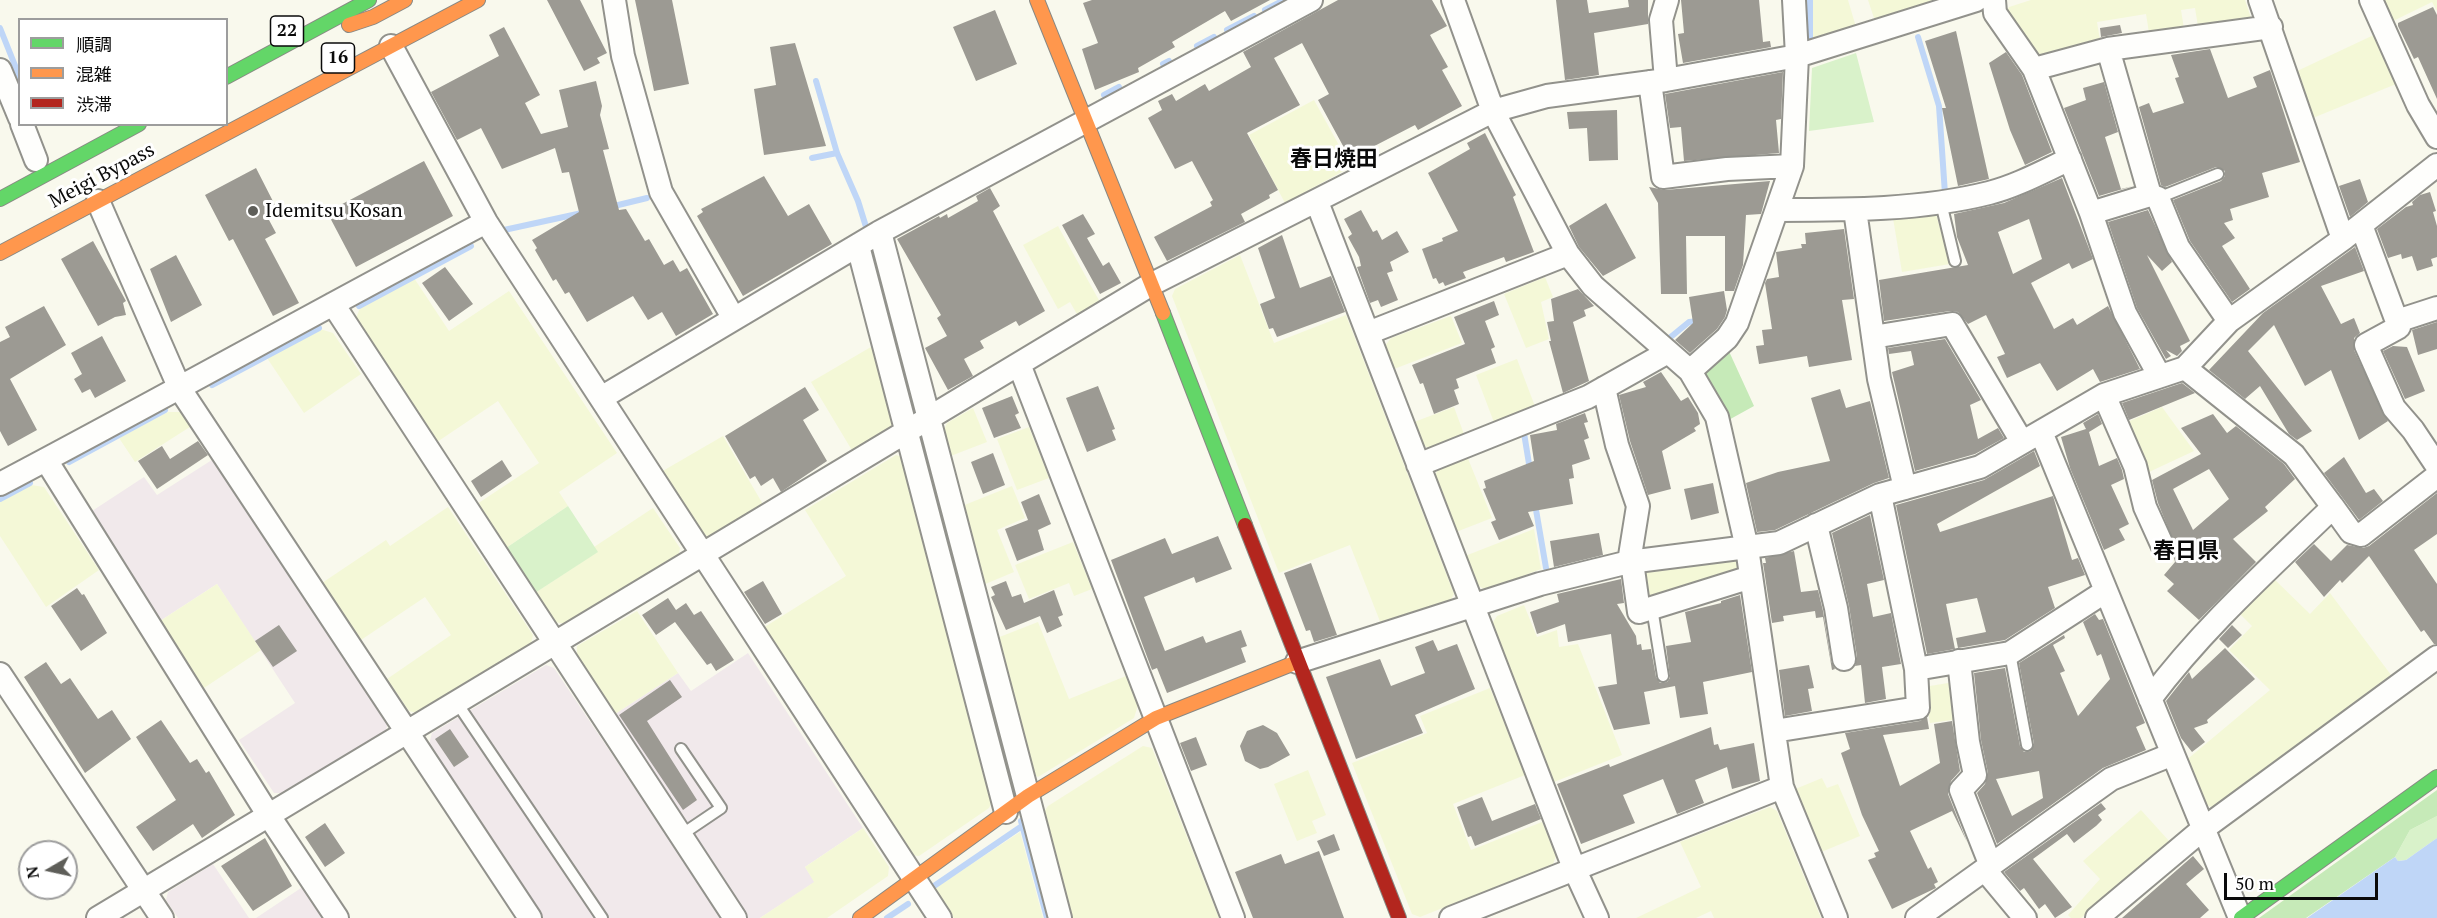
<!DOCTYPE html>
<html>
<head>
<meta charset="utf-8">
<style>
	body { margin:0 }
	#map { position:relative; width:2437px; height:918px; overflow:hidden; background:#f9f9ed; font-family:"PT Serif","Noto Sans JP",serif }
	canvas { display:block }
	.legend { position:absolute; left:18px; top:18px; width:210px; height:108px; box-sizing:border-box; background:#fff; border:2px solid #9d9d9d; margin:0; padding:8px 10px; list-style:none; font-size:18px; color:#0a0a0a }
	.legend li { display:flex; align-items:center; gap:12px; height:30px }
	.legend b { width:30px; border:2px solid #9d9d9d }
	.north { position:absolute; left:18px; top:840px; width:60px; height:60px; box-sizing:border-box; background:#fff; border:2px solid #9d9d9d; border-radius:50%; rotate:261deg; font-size:16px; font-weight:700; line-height:24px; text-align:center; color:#0a0a0a }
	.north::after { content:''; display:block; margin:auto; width:21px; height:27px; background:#5e5e59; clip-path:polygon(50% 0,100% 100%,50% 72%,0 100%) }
	.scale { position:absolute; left:2224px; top:873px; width:154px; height:27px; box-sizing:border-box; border:3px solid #0a0a0a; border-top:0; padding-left:8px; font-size:18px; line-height:21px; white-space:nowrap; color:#0a0a0a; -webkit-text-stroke:4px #fff; paint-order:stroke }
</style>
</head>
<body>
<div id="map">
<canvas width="2437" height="918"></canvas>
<ul class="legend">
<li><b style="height:8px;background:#63d668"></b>順調</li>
<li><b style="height:8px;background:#ff974d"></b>混雑</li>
<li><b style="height:8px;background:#b3261e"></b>渋滞</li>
</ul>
<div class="north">N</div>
<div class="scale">50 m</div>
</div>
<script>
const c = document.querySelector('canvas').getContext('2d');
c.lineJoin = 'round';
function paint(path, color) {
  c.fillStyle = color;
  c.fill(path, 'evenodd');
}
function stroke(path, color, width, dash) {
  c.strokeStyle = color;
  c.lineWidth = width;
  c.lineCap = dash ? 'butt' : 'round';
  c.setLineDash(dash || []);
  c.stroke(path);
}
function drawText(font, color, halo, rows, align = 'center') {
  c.font = font + ' "PT Serif","Noto Sans JP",serif';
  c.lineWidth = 6;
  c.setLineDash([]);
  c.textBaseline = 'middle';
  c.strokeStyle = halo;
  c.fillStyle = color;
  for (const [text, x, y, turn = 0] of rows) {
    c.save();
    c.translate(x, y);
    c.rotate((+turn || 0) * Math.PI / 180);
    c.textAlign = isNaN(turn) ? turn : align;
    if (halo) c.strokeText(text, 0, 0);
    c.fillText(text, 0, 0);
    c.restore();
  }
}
paint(new Path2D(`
	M215,458l173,265 -3,10 -103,60h-8l-35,-53 56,-37 -78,-119 -57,37 -71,-108 55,-36 13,18z
	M748,653l115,175 -58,39 10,15 -55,36h-12l-133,-204 63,-41 13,18z
	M546,665l8,3 168,250h-181l-112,-174 3,-11z
	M213,864l36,54h-71l-12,-18 2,-8z
	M304,886l21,32h-69z`), '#f1e9eb');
paint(new Path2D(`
	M1813,0h35l8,27 -43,14z
	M1868,0h74l-67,21z
	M2031,0h214l7,21 -53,12 -4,-25 -14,2 4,25 -35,4 -4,-25 -49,8 4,24 -61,16 -34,-50 3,-5z
	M2379,0h58v11l-5,-9 -43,21z
	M2378,33l23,49 -93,38 -13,-48z
	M1314,100l37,67 -66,36 -36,-68z
	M1892,212l44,2 14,50 -48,8z
	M1058,226l43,78 -23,12 -8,-14 -12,7 -35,-64z
	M1240,255l34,88 72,-28 108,279 -4,7 -69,23 -31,-79 -71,28 -107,-277 3,-7z
	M1545,277l8,20 -12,5 8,37 -23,9 -22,-54z
	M414,278l35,53 60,-40 108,162 -58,39 9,14 -62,42 -29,-44 62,-41 -41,-62 -61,41 -81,-124 4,-10z
	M1451,316l11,27 -68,26 -9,-23 6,-8z
	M320,329l13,4 28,41 -57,39 -37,-55z
	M876,344l19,77 -5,9 -37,22 -42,-70z
	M1517,359l19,50 -41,16 -19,-50z
	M1454,407l11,30 -33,12 -8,-3 -10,-24z
	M2162,407l32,44 -45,21 -24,-49z
	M973,408l14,34 -39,15 -5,-25 4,-9z
	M168,412h17l8,13 -58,37 -16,-24z
	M1029,427l20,51 -32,12 -20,-51z
	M723,436l41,70 -53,31 -10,-3 -40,-62z
	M896,455l9,3 89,339 -5,11 -70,48 -9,-1 -147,-227 83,-52 -41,-66z
	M1467,456l25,62 -36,14 -21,-55 3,-9z
	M31,485l13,2 55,83 -53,37 -46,-71v-34z
	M1012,486l13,32 -28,12 17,42 -31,13 -21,-79z
	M448,507l85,128 -2,9 -114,69 -8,-2 -22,-32 64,-44 -26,-38 -64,43 -39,-57 64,-43 4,6z
	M653,508l27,40 -2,9 -112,67 -12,-2 -19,-29 62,-41 -3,-5z
	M1534,529l7,40 -55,21 -9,-5 -12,-29z
	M1073,542l19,47 -18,7 -5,-13 -40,16 -14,-34z
	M1739,557l2,18 -94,28 -9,-33z
	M2269,574l41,40 20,-21 61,82 -179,132 -9,-3 -19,-42 86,-72 -41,-40 23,-24 -17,-17z
	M217,584l44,66 -57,38 -44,-67z
	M1524,605l13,32 20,-7 2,17 19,-3 44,111 -68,27 -63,-157 6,-9z
	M637,611l41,62 -63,41 -38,-58v-10z
	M1038,622l31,77 57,-23 12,29 -4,13 -96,59 -6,-4 -35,-135z
	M1954,682l5,37 -29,4 -6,-36z
	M1490,688l35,87 -72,29 18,46 71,-28 14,34 -3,8 -133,53 -8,-3 -60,-151 75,-30 -7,-17z
	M1143,746l9,2 67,170h-149l-27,-105 5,-7z
	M1308,770l18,45 -14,6 5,12 -20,8 -23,-57z
	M1822,778l5,10 11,-4 22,52 -41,17 -26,-63z
	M1770,807l7,4 44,107h-107l-3,-7 -15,7h-60l65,-31 -21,-45z
	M2141,810l29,32 -89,76h-10l-3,-3 32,-36 -17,-18z
	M863,828l26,39 -1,9 -61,42h-67l54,-36 -9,-15z
	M1020,832l23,86h-89l-19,-30z`), '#f4f8d7');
paint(new Path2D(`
	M1856,53l18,69 -65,9 3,-63z
	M568,506l30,46 -63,41 -29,-45z
	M2437,816v22l-31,22 -8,1 -3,-4 15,-27z`), '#d9f2ca');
paint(new Path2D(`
	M1727,347l27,59 -29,16 -25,-50z
	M2437,790v26l-27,14 -15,27 -89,61h-47z`), '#c6eab8');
paint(new Path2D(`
	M2437,838v80h-130l88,-61 3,4 8,-1z`), '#bfd6f7');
stroke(new Path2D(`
	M1265,10l19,-10
	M0,28l20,50
	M1227,30l27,-14
	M1918,37l21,69 6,88
	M1810,40v-40
	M1197,46l17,-9
	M1163,64l6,-3
	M816,81l21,72 21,48 9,29
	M1104,95l15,-8
	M812,158l25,-5
	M610,207l37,-9
	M504,230l78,-17
	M871,245l45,172
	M359,306l112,-60
	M1667,340l22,-18 10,-1
	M212,385l107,-57
	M1524,433l6,37
	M921,437l92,355
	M69,462l96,-52
	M0,499l30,-16
	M1535,504l11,64
	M1021,821l26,97
	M934,886l88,-60
	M887,918l21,-14`), '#bfd6f7', 6);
paint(new Path2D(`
	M547,0h33l27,53 -10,5 3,5 -16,8z
	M635,0h37l17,84 -35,7z
	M1092,0h178l-39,21 -6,-10 -53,31 3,5 -37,21 1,4 -44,18 -13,-41 16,-6 -15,-40z
	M1338,0h94l15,26 -17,9 18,32 -6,3 20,36 -44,24 -3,-5 -56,29 -2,-4 -9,5 -30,-55 11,-6 -27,-51 -28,15 26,47 -53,28 31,57 -9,5 1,3 -29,16 4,8 -78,39 -13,-24 58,-31 -2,-4 3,-2 -21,-39 -17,8 -27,-51 14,-8 -4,-9 14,-7 4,7 29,-17 4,7 42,-24 -8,-15z
	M1556,0h31l2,13 40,-6 -1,-7h20v24l-54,9 5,42 -34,5z
	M1681,0h78l4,42 7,-1 1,6 -88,16 -5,-29 6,-1z
	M2433,7l4,8v84l-19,-42 -4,2 -16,-33v-3z
	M995,10l22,54 -41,17 -23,-54z
	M2120,25l2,8 -21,4 -1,-9z
	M504,27l36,68 -15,8 16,31 27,-7 -9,-37 37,-9 6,25 -2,9 9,34 -6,1 16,60 7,-1 19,32 4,-2 15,26 9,-5 7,12 7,-4 26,46 -37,22 -14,-24 -14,8 -15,-24 -46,26 -18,-30 -4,2 -9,-15 -3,2 -18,-31 2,-2 -5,-8 47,-28 -10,-40 -7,1 -7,-25 -53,21 -21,-41 -24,12 -26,-48 68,-36 -10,-21z
	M1956,31l33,148 -31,7 -16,-78h4l-21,-67z
	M795,43l31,103 -62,9 -10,-66 22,-4 -6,-38z
	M2210,49l18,49 29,-11 -4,-10 17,-7 30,92 -38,11 7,24 -39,12 3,11 -9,3 11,15 -13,8 28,43 -18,13 -42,-61 -17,-41 48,-19 4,-5v-5l-9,-4 -51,20 -4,-2 -22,-78 10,-4 4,10 31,-10 -9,-25 4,-1 -8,-22z
	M2006,52l16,23 30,77 -27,13 -15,-35 -21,-67z
	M1783,72l-2,47 -5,1 3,33 -95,8 -3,-34 -11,1 -5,-34z
	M2104,82l14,50 -13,5 16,52 12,-3 -34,10 -35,-88 22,-8 -3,-12z
	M1617,110l1,50 -29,1 -2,-33 -18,1 -2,-17z
	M1485,133l31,62 -3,2 21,55 -28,10 -2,-5 -41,15 3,6 -21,8 -2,-4 -4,2 -3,-6 -3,1 -11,-30 21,-8 -1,-3 16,-7 -30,-58 42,-24 -3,-6z
	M424,161l29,55 -97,51 -29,-55z
	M256,168l24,47 -11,5 7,13 -11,6 34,64 -26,13 -40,-77 -4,2 -24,-46z
	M764,176l24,40 21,-12 23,40 -89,52 -46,-80 6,-4 -2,-3z
	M2062,178l31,81 -21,10 -3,-6 -38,20 23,46 19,-11 4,7 31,-19 32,63 -40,13 -7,-13 -36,22 -17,-28 -33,15 -10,-21 8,-3 -19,-39 -18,9 -10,-12 -8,-1 -66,10 -5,-41 89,-15 -11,-28 -3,-23 50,-11zM2029,219l13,40 -29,15 -15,-42z
	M2360,179l8,23 -18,15 -11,-31z
	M1770,181l-9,33 -15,1 -3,50 -9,26h-9v-55h-39l1,58h-26l-3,-91 -9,-16 16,3z
	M990,188l10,18 -7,5 52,100 -26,15 -3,-5 -36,20 4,7 -20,11 9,17 -25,14 -23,-42 22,-12 -10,-18 4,-3 -44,-76 42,-23 1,2 7,-4 1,4 30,-17 -2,-5z
	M2430,192l6,19 -3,1 4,14v31l-6,2 2,7 -16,5 -5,-15 -10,3 -1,-5 -13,4 -11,-29 29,-22 7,-2 -1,-3 8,-7z
	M1606,203l30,55 -33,18 -24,-29 -10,-21z
	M1361,210l12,22 4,-2 5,10 15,-9 12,21 -19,10 3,9 -6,2 11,27 -17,7 -3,-7 -8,3 -13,-36 4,-1 -2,-9 -11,-20 4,-3 -8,-15z
	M2148,210l24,52 -10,9 -15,-16 43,86 -10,5 2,5 -5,5 -11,-6 5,6 -5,3 -29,-51 -29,-86z
	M1083,214l12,20 -8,4 16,28 6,-4 12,21 -21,11 -38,-69z
	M1844,229l10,70 -12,1 10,60 -43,7 -2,-11 -48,8 -3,-18 8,-1 -2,-15 10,-1 -7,-46 2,-4 12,-2 -3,-25 26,-4 -1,-4h5l-1,-11z
	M1282,235l18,53 31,-12 14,36 -68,25 -4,-9 -4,1 -9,-25 15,-6 -17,-50z
	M93,241l33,60 -3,2 3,12 -11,2 -17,9 -37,-67z
	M2355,247l9,24 -43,15 20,38 13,-6 6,15 -6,5v12l34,71 -29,19 -28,-70 -26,16 -31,-61 -26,26 64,80 -15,9 -8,-6 -29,-48 -15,13 -36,-29 54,-57z
	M176,255l26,50 -31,17 -21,-53z
	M445,267l28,37 -24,17 -27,-38z
	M1578,289l16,17 -10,4 2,6 -13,6 16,59 -26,12 -14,-52h2l-4,-19 7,-1 -3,-22z
	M1724,291l3,19 -2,7 -8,12 -27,24 -15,-13 18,-17 -4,-26z
	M1494,301l5,14 -14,6 10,26 -4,2 5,14 -40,16 3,9 -5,2 5,14 -25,10 -11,-31 -3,1 -8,-19 53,-21 -11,-27z
	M44,306l22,39 -56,34 27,51 -29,16 -8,-15v-89l10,-5 -5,-10z
	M2437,322v27l-19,6 -6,-25z
	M102,336l24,45 -31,17 -5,-9 -8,4 -8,-14 8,-5 -11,-21z
	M1945,339l36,61 -11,5 8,34 20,-11 6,10 -29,16 -60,17 -23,-99 22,-7 -3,-14 -22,3 -1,-6z
	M2393,346l14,1 18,44 -20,8 -22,-48z
	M1661,372l20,29 7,-4 10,16 2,11 -6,4 2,3 -34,20 9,38 -23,6 -18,-54 -11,-46 27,-8 -3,-5z
	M2182,383l13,10 -66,27 -7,-17z
	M1098,386l17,43 -3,1 4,10 -29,12 -21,-54z
	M805,387l14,23 -16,10 24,41 -46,31 -8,-14 -12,8 -6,-10 -5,3 -25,-43z
	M1840,389l6,19 24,-7 19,77 -15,5 -99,47 -18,2 -11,-49 32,-11 52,-11 -19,-63z
	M1012,396l7,17 -4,2 6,13 -27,10 -12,-30z
	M1585,413l3,9 -4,1 5,15 -5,2 6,19 -18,6 2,13 -5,1 4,25 -45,8 6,14 -35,14 -8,-18 5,-2 -13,-31 3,-1 -2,-7 50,-20 -4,-26 27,-5 -1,-6z
	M2098,414l4,10 -13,8 10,34 18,-8 5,12 2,9 -13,6 18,39 -10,5 6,11 -21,10 -34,-82 -9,-31 25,-8 -3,-6z
	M2213,414l14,19 9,-7 48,38 11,15 -30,28 3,4 -35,28 23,23 -57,58 -32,-29 7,-7 -10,-9 11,-13 -1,-4 3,-8 -19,-47 -6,-23 49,-26 -20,-26zM2209,469l20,30 -36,31 -20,-41z
	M198,441l10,14 -51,34 -19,-28 24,-15 8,13z
	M2034,451l6,15 -103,58 3,8 113,-36 19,64 6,-2 7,17 -37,12 7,21 -50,32 -47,8 -2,-10 30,-6 -9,-34 -31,6 9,45 -28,5 -31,-149 88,-25z
	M993,453l12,32 -22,9 -12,-32z
	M2344,457l22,36 8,-4 9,12 -24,19 -35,-47z
	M502,460l10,16 -31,21 -10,-16z
	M1713,483l6,30 -28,7 -7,-31z
	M2437,493v41l-23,16 23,34v60h-3l-10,-14 -3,2 -52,-76 -27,27 -2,-3 -16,17 -29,-35 19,-18 17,17 16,-16 16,3 6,-2z
	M1039,494l12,30 -13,6 6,20 -27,11 -12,-32 23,-9 -7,-18z
	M1870,515l14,65 -17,4 6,33 18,-4 10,51 -19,3 4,32 -21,4 -4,-38 -6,1 2,-9 -8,-51 -17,-73z
	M1599,533l4,22 -49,12 -4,-26z
	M1218,536l14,33 -36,14 -2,-6 -50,20 21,54 38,-15 3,7 35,-13 6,16 -6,2 5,14 -79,31 -10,-25 -5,2 -41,-110 54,-22 7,16z
	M1794,551l7,41 17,-2 5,21 8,50 4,8 -3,1 -9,-53 -7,1 -1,-7 -32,5 1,5 -12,2 -9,-60h3l-1,-5z
	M1311,563l26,72 -23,7 -4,-12 -4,1 -22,-58z
	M1621,579l3,24 -7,1 19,32 1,9 4,-1 1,6 9,-1 5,28 4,6 7,-1 3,-4 -4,-32 25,-4 -6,-30 36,-9v-2l19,-6 12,77 -49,10 5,32 -28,4 -5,-32 -31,6 6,32 -36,6 -16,-43 19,-3 -6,-50 -43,8 -3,-18 -28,10 -7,-22 29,-10 -2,-8z
	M763,581l19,33 -17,10 -21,-32z
	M1006,581l6,16 9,-3 3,9 30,-13 9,25 -5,2 4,9 -15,7 -7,-17 -34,14 -15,-33 4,-2 -4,-8z
	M77,588l5,7 2,-1 23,39 -26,18 -30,-45z
	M668,598l8,12 10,-7 8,12 7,-4 33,49 -18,11 -5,-8 -4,2 -32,-43 -19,13 -14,-20z
	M2095,614l4,6 4,-1 42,104 -9,4 10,23 -43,18 -106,76 -20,-51 8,-9 3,-11 -7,-33 -7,-67 31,-5 15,78 4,6 7,-1 3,-7 -15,-81 45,-28 1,3 -12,7 12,26 -5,2 18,43 32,-37 -9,-25 -4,2 -14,-34zM2039,771l4,27 -31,18 -16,-37z
	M279,625l18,26 -24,16 -18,-26z
	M2232,625l10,10 -14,13 -9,-9z
	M1433,640l5,11 19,-7 18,45 -60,26 8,18 -67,26 -30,-82 54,-18 11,27 34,-13 -10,-26z
	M2225,648l30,31 -48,41 1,3 -14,5 11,14 -13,10 -11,-14 -15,-37 23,-29 3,7z
	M46,662l15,22 9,-6 28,41 14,-9 19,29 -46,34 -61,-96z
	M1809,665l5,23 -6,1 4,22 -27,5 -6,-46z
	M670,680l12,17 -35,24 50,79 -14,10 -64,-95z
	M1927,717l2,12 -46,6 17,51 40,-23 -6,-39 18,-3 8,50 -9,10 -3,13 19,48 -15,-31 -42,20 18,38 3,-2 7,15 -4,2 2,4 -44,21 -24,-49 8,-3 -2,-4 5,-2 -17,-36 -21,-62 9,-4 -5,-16 75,-12z
	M161,720l29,43 7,-4 9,14 3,-2 26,44 -33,23 -9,-14 -40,27 -17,-24 40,-27 -40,-63z
	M1263,725l14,8 13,22 -22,12 -8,2 -15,-8 -5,-15 7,-15z
	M1711,727l3,18 4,-1 2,6 34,-7 6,38 -28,8 -5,-22 -32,13 9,23 -27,11 -14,-35 -40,16 12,28 -54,21 -24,-60 52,-20 1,3z
	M450,729l19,28 -15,10 -19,-28z
	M1196,737l11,28 -16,6 -11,-28z
	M1482,797l10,24 43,-17 6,15 -66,27 -4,-10 -3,1 -11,-30z
	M2101,803l5,6 -8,6 4,5 -6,6 -22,17 -7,-9 -34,25 39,48 -17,11 -10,-14 -6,5 -15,-21 -4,3 -16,-19z
	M325,823l20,30 -20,14 -20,-30z
	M1334,834l6,16 -16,6 -7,-15z
	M265,838l27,48 -39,25 -32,-45z
	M1319,851l25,67h-91l-18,-46 46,-18 4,10z
	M2193,856l11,13 -18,15 23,26 -9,8h-78z`), '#9c9a93');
const lane = new Path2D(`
	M2158,198l60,-24
	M1941,203l14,58
	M1652,608l11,68
	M2010,653l17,92
	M457,703l145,215
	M681,835l40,-27 -40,-59`);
const street = new Path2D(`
	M614,0l9,56 38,136 73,127
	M1453,0l40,111 75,143 25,32 97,85 27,46 30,131 35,239 54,131
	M1994,0l1,13 39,56 57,144 34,100 34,62
	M2260,0l83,239
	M2371,0l47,105 19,32
	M391,46l95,176 454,696
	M2108,49l42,146
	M2034,69l74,-20 163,-22
	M0,70l20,48
	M1666,80l-5,-60 6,-20
	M1650,82l13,95 64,-8 65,-3
	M22,124l14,36
	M98,201l82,188 350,529
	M1317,202l257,666 23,50
	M1778,210c71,0 143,0 211,-17 28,-7 55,-22 81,-34
	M1855,210l24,169 26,109
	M2091,213l59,-18 8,3 20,49 51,74
	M2361,225l38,102 -33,18 28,63 19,22 24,36
	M880,232l180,686
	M858,246l148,566
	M333,304l402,614
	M2397,321l40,-13
	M1368,333l200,-79
	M1873,337l79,-13 70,118
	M1019,364l214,554
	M2185,368l109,87 39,52
	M1690,371l37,-33 10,-15 55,-157 5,-110 -3,-56
	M1604,388l13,57 21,61 -9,56
	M2104,395l31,71 10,41 19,42
	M601,398l279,-166 431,-232
	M2041,432l199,486
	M46,460l223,356 68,102
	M1418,465l170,-68 80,-45
	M0,484c163,-86 323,-176 486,-262
	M1880,495l36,174
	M1816,525l20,83 8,51
	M1632,562l7,50 112,-35
	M1959,661l9,81 7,33 -14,15 30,76
	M1297,662l243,-78 89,-22 150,-19 101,-48 100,-28 124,-72 81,-27 44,-47 114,-82 94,-74
	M0,674l162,244
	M2150,699c53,-71 119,-130 183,-192l18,25 10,3 76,-59
	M1774,731l144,-23 -2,-39 94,-16 96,-62
	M1985,870l40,48
	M98,918l1052,-633 343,-174 54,-15 119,-16 131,-24 179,-56
	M1451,918l331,-131
	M1917,918l194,-139 62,-25
	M2097,918l106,-89 234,-172`);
const fast = new Path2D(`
	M226,77l143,-77
	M0,199l139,-75
	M1163,313l82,212
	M2241,918l196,-141`);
const slow = new Path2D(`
	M1037,0l126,313
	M349,25l24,-8 32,-17
	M0,253l478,-253
	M860,918l168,-122 128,-78 141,-56`);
const jam = new Path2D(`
	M1245,525l154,393`);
stroke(lane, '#92928c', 14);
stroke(street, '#92928c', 26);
stroke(fast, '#888883', 16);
stroke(slow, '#888883', 16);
stroke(jam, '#888883', 16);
stroke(lane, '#fefefc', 10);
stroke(street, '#fefefc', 22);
stroke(fast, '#63d668', 14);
stroke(slow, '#ff974d', 14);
stroke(jam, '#b3261e', 14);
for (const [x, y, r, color] of [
	[253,211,6,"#5e5e59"]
]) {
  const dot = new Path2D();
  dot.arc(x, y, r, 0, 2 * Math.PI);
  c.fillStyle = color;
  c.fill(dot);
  stroke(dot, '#fff', 2);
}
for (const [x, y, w] of [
	[287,31,33],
	[338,58,33]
]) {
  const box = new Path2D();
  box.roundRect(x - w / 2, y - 15, w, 30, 4.5);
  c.fillStyle = '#fff';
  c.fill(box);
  stroke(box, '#0a0a0a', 1.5);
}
drawText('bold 18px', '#0a0a0a', null, [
	["22",287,31],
	["16",338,58]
]);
drawText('20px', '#0a0a0a', '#fff', [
	["Meigi Bypass",102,176,-28]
]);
drawText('20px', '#0a0a0a', '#fff', [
	["Idemitsu Kosan",265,211]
], 'left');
drawText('bold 22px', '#0a0a0a', '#fff', [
	["春日焼田",1334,160],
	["春日県",2186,552]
]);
</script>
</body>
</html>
